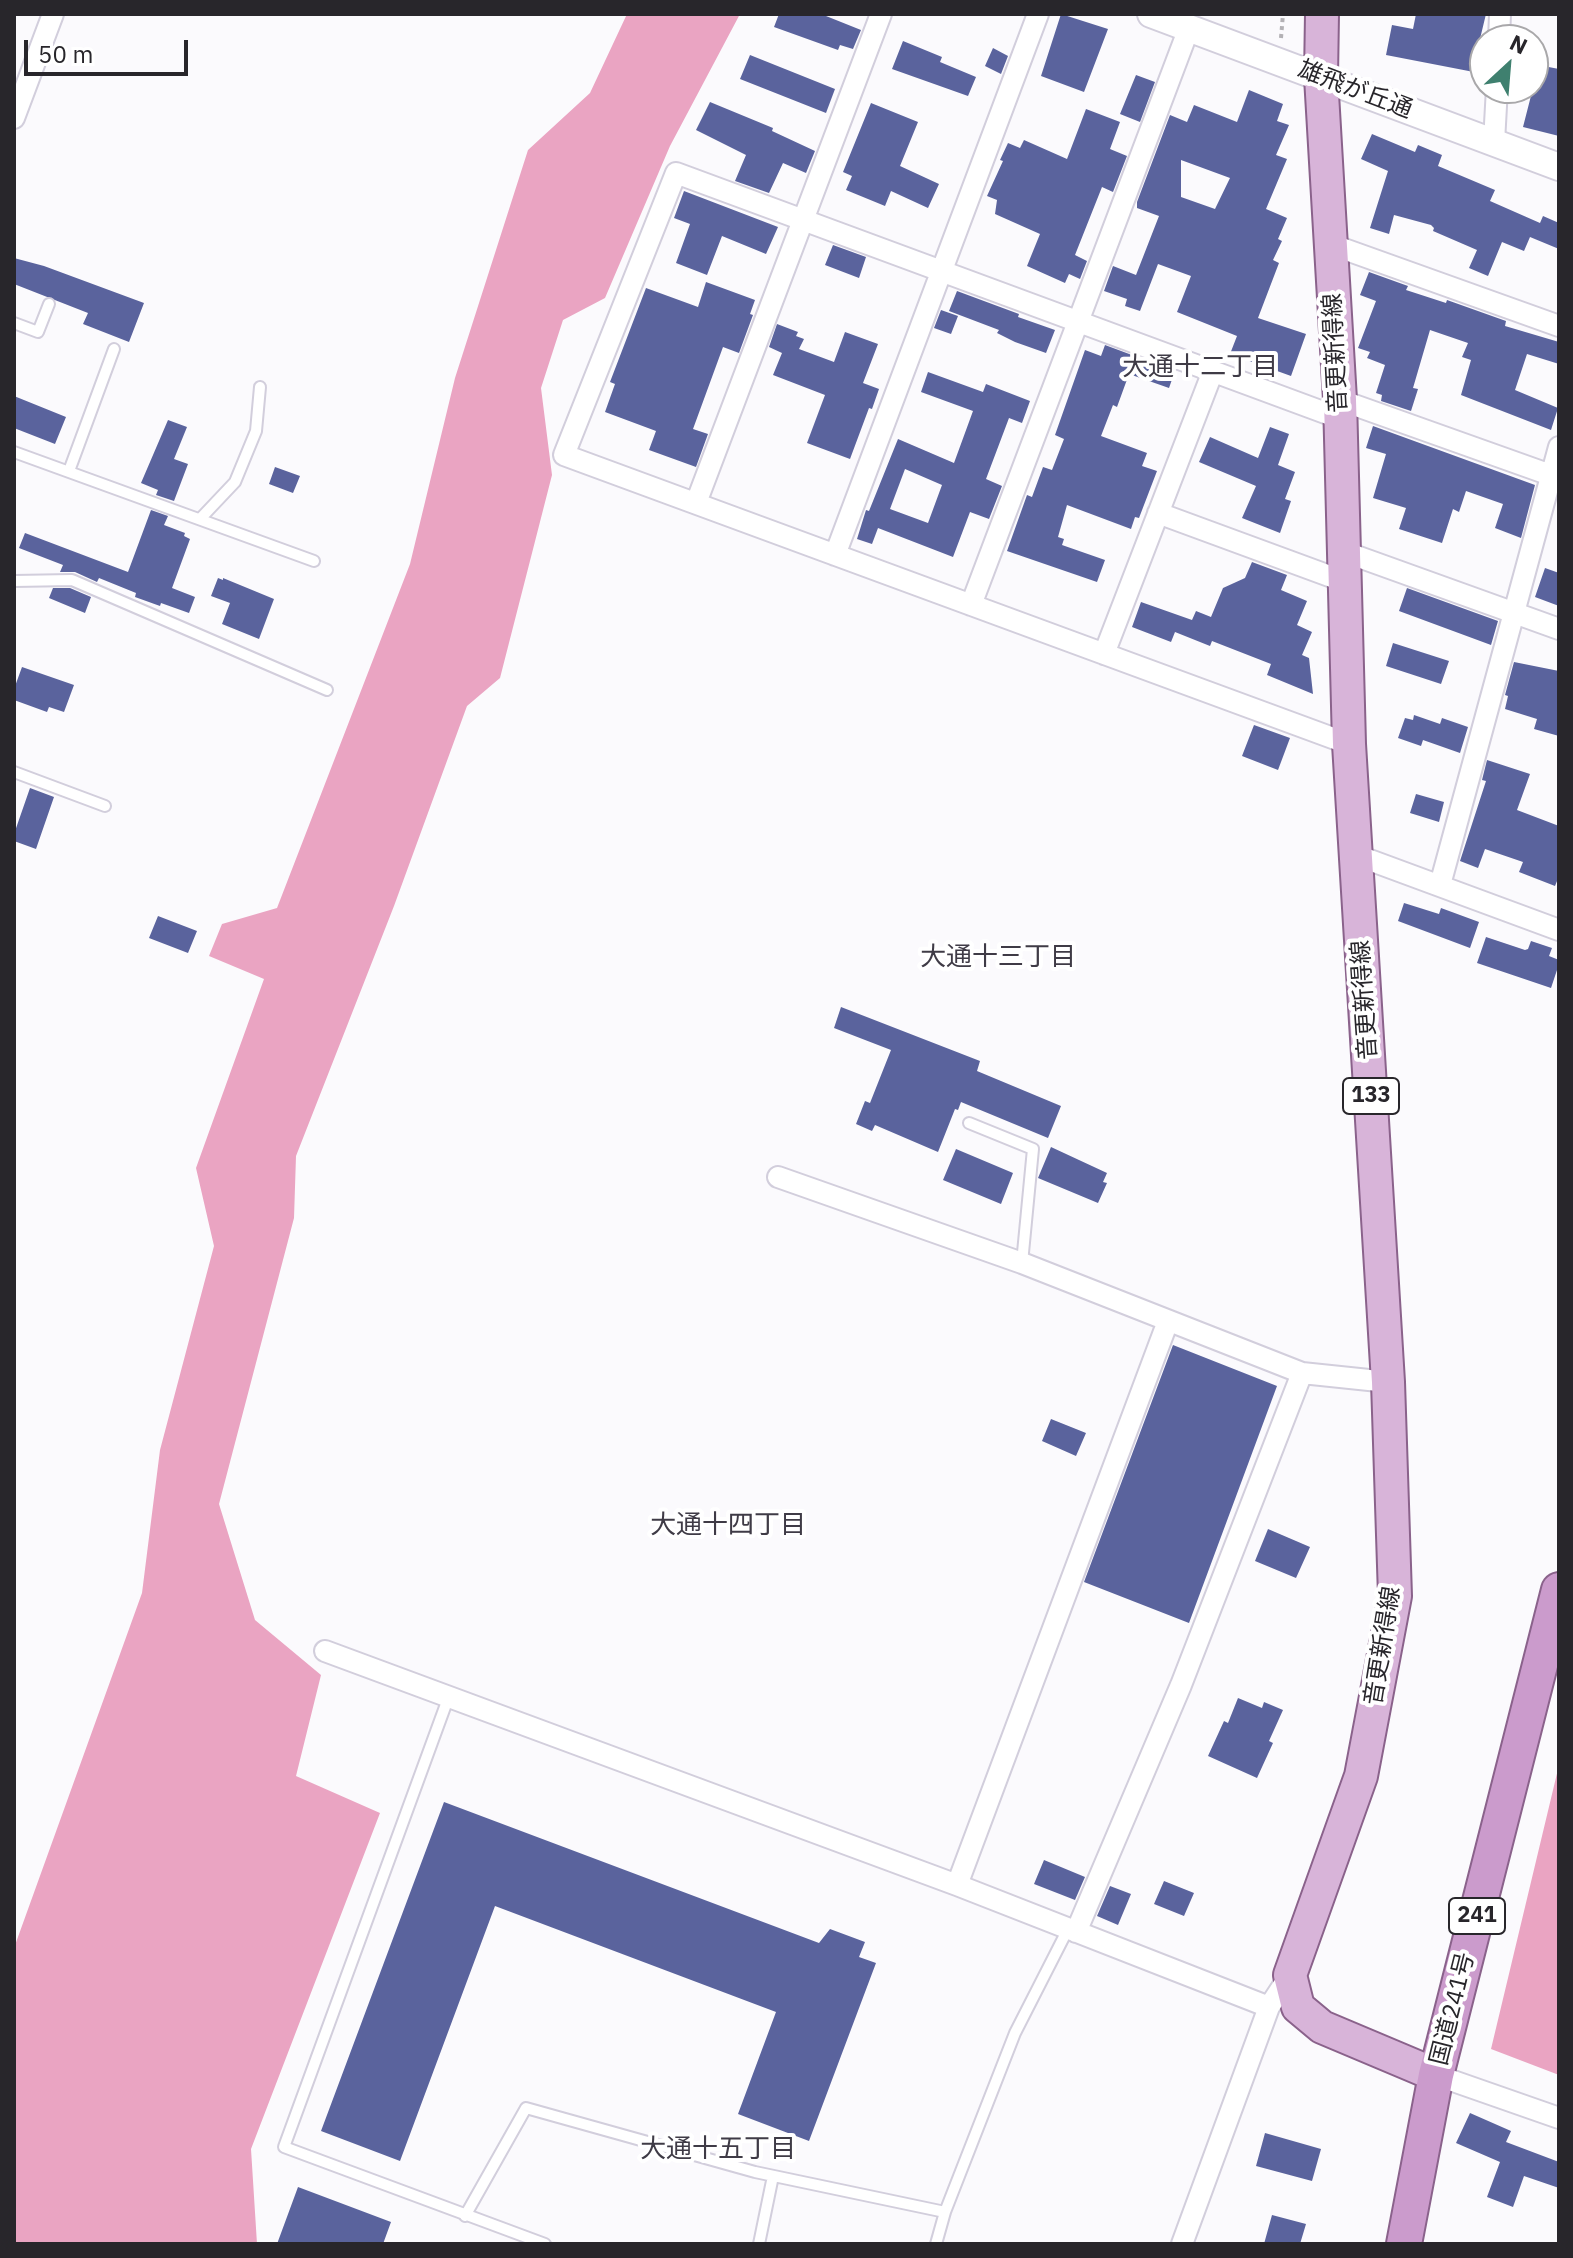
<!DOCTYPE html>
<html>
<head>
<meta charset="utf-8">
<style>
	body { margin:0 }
	#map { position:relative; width:1573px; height:2258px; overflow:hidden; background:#fbfafd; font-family:"IBM Plex Sans",sans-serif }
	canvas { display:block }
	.frame { position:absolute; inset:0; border:16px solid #28262b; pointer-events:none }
	.north { position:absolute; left:1469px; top:24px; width:80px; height:80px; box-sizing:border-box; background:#fff; border:2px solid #a9a8aa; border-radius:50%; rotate:26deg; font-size:22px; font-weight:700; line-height:32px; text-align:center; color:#28262b }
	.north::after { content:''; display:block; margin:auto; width:28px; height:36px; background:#3f806f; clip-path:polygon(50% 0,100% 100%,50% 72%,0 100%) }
	.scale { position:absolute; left:24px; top:40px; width:164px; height:36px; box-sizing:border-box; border:4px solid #28262b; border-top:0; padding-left:10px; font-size:24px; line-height:28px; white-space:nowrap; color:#28262b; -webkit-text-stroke:6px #fff; paint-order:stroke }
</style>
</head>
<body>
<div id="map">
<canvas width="1573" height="2258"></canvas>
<div class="frame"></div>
<div class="north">N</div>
<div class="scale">50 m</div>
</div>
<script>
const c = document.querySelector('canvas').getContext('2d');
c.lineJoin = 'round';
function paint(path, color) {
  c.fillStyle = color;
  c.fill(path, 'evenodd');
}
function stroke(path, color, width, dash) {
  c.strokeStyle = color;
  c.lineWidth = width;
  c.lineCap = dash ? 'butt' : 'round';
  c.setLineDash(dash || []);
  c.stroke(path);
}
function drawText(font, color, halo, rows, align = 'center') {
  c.font = font + ' "IBM Plex Sans","Noto Sans JP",sans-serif';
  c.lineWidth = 8;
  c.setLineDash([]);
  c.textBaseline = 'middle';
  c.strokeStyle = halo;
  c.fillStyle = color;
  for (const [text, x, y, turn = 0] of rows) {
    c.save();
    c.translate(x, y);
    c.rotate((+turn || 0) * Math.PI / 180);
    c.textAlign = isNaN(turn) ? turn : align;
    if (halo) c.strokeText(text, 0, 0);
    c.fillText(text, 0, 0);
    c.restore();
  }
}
paint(new Path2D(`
	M627,14h113l-70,132 -65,152 -42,22 -22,68 11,87 -52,203 -33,28 -73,200 -98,250 -2,62 -75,286 36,116 66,55 -25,101 84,37 -129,336 6,95h-243v-296l128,-355 18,-143 54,-204 -18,-78 68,-189 -55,-23 13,-32 55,-16 133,-344 45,-186 73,-228 62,-57z
	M1559,1765v310l-68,-26z`), '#eaa4c2');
paint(new Path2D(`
	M779,14h42l40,16 -8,19 -13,-4 -2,5 -64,-23z
	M1061,14l47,15 -24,63 -43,-16z
	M1416,14h70l-7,29 6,1 -6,29 -93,-18 6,-30 21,4z
	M903,41l39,16 -2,5 36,15 -8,19 -76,-27z
	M993,48l15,8 -7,18 -16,-8z
	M750,55l85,34 -9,24 -86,-34z
	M1533,64l26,5v67l-36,-9 10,-39z
	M1136,75l19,7 -15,40 -20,-8z
	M1249,90l34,14 -6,17 12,4 -13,30 11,4 -21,50 21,9 -9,21 4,2 -9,19 6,3 -21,55 48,16 -15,42 -61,-22 7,-18 -60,-24 14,-36 -33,-12 -18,47 -15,-5 2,-7 -23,-8 9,-25 23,9 23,-59 -22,-8v-6l33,-87 17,7 7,-17 43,17zM1181,160l49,18 -15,31 -34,-12z
	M710,102l63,26 -1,3 43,20 -9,22 -23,-10 -14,30 -34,-12 11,-26 -50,-25z
	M871,103l47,19 -18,44 39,18 -11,24 -37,-17 -6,15 -39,-16 6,-14 -9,-4z
	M1086,109l34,13 -10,27 17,7 -14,36 -11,-5 -27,68 12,6 -7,18 -11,-5 -4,9 -38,-17 13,-32 -45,-20 2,-14 -10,-4 16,-35 -3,-1 8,-17 12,5 4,-8 43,19z
	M1372,134l43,18 3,-7 24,10 -4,11 57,24 -5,11 50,22 3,-7 16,7v26l-29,-12 -6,14 -22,-9 -14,34 -19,-8 8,-18 -44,-19 1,-3 -3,-3 -37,-10 -5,19 -19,-6 18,-57 -27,-12z
	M684,191l94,36 -12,27 -44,-18 -15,39 -31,-12 14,-39 -16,-6z
	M833,245l33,12 -7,21 -34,-13z
	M14,258l30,8 100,37 -15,39 -46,-18 5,-11 -74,-29z
	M1369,272l39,14 -2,4 40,13 1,-3 59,21 -1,5 54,16v22l-32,-10 -12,36 43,18 -7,22 -90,-35 10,-35 -9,-3 6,-14 -38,-13 -17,58 5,1 -7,22 -30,-10 1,-6 -6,-2 9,-28 -18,-7 3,-6 -12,-4 18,-47 -16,-6z
	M706,282l49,18 -5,14 3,1 -14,38 -16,-6 -30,82 15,5 -12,33 -47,-17 7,-19 -51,-19 10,-28 -5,-2 36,-94 52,19z
	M957,291l62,23 -1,3 37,13 -9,23 -31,-11 -18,-9 2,-3 -50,-19z
	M941,310l17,6 -7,18 -17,-6z
	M777,324l21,8 -2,4 8,3 -5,10 35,13 11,-30 33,12 -15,39 16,6 -7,20 -3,-1 -19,51 -43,-16 18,-48 -52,-20 9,-22 -13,-6z
	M1105,345l70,26 -6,17 -40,-14 -12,33 -4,-2 -12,31 46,17 -5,13 15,5 -18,47 -4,-1 -4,12 -64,-24 -9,32 6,2 -2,6 43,15 -8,22 -90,-31 20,-56 5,2 11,-30 9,3 12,-31 -9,-4 30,-85 16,6z
	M928,372l55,20 3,-8 44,17 -8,22 -13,-5 -23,61 16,7 -13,33 -19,-7 -17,45 -75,-29 -6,16 -15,-5 9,-29 3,1 29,-72 56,24 19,-52 -52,-19zM905,469l37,16 -14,38 -38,-14z
	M14,396l52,21 -11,27 -41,-16z
	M168,420l19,7 -13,32 14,5 -14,37 -18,-6 2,-5 -17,-7z
	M1373,426l162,59 -14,53 -26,-10 8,-24 -37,-13 -7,21 -6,-3 -11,34 -43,-14 7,-21 -33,-10 13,-44 -20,-6z
	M1270,427l19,7 -11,31 17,7 -10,27 6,2 -11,32 -38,-15 14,-32 -57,-24 11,-25 48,21z
	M275,467l25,9 -7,17 -24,-9z
	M151,510l17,6 -4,9 21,8 -1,3 6,3 -18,49 23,9 -6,16 -28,-10 -1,3 -25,-9 1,-4 -37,-15 -2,4 -22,-10h-15l3,-7 -44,-17 6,-15 103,39z
	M1252,562l35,13 -6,15 26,11 -10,24 15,7 -10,23 7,3 4,36 -46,-19 4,-11 -59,-23 -2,5 -35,-14 -4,10 -39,-15 9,-25 51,18 4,-9 15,6 12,-29 22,-10z
	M1545,568l14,5v33l-24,-9z
	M218,578l5,2v-2l51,21 -15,40 -37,-15 8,-21 -19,-7z
	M53,588h17l21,9 -6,16 -36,-15z
	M1407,588l91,33 -7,24 -92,-34z
	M1393,643l56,18 -8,23 -55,-18z
	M1514,662l45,9v65l-25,-7 3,-10 -32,-10 3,-13 -3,-1z
	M22,667l52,18 -10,27 -15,-5 -2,5 -33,-12v-11z
	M1414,715l26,9 2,-6 26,9 -8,26 -37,-13 -2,6 -23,-8 7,-20 8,2z
	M1254,725l36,13 -12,32 -36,-14z
	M1487,760l43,14 -13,36 42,16v50l-4,10 -36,-14 4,-10 -38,-13 -7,19 -18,-7 26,-80 -4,-1z
	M30,788l24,9 -18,52 -22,-8v-7z
	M1416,794l28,8 -5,20 -29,-9z
	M1404,903l35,11 2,-6 38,14 -9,26 -72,-27z
	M158,916l39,15 -9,22 -39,-15z
	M1486,937l39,13 3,-1 3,-8 21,7 -3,8 10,4v4l-8,24 -74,-25z
	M841,1007l139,54 -3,10 84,35 -13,32 -87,-36 -3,8 -3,-1 -17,43 -63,-27 -3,6 -16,-7 9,-23 5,2 21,-53 -57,-22z
	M1051,1147l56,26 -4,9 4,1 -9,20 -60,-25z
	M956,1149l57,24 -12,31 -58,-24z
	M1173,1345l104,41 -88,237 -105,-41z
	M1051,1419l35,14 -10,23 -34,-15z
	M1268,1529l42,18 -14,31 -41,-17z
	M1238,1698l24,10 2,-6 19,8 -14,31 4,2 -16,35 -49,-22 16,-35 4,2z
	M444,1802l375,141 11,-14 35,13 -6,15 17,6 -67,178 -71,-27 38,-102 -281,-106 -95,255 -79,-30z
	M1044,1860l41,17 -10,23 -41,-16z
	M1164,1881l30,12 -10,23 -30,-12z
	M1110,1886l21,8 -13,31 -21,-9z
	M1470,2113l41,18 -5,11 53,20v26l-35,-12 -11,31 -26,-10 13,-35 -44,-19z
	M1265,2133l56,16 -9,32 -56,-15z
	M298,2187l93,35 -8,22h-106z
	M1272,2215l34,9 -6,20h-36z`), '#5a639d');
const service = new Path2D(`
	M14,323l24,9 11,-28
	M14,452l300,109
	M69,471l45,-122
	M200,519l35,-37 21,-51 4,-44
	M14,581l58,-1 255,110
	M14,772l91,34
	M969,1123l64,26 -11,114
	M449,1696l-165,451 261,97
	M465,2216l61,-108 229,64 190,40
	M759,2244l14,-68
	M936,2244l9,-32 70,-179 53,-104`);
const minor = new Path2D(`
	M1499,40l1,-26
	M14,118l39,-104
	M1494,142l3,-54
	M1330,244l229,82
	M1340,400l219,78
	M1339,418l-663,-245 -112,282 785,289
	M696,503l185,-489
	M1158,513l185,68
	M1345,552l214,77
	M835,555l203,-541
	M971,605l218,-577
	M1104,654l109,-283
	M1356,855l203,75
	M1440,885l119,-438
	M778,1177l244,86 280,110 86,9
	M325,1651l632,234 312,122
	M957,1885l211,-564
	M1076,1932l105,-247 121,-312
	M1436,2075l123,43
	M1182,2244l87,-237 21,-32`);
const tertiary = new Path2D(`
	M1151,14l408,153`);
const primary = new Path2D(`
	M1322,14l-1,63 19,323 9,344 39,638 7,214 -34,180 -71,199 8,32 24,20 114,48`);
const trunk = new Path2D(`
	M1404,2244l32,-169 123,-485`);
stroke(service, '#d2cedc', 14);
stroke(minor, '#d2cedc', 24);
stroke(tertiary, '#d2cedc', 30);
stroke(primary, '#8a628b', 36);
stroke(trunk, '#8a628b', 38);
stroke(new Path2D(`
	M1281,38l2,-24`), '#b3b1b5', 4, [4, 4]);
stroke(service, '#fff', 10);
stroke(minor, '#fff', 20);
stroke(tertiary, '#fff', 26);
stroke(primary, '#d8b4d9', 32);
stroke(trunk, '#cb9bcc', 34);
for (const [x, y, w] of [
	[1371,1096,56],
	[1477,1916,56]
]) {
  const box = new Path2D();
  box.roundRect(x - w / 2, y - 18, w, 36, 6);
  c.fillStyle = '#fff';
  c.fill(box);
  stroke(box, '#28262b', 2);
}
drawText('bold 22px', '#28262b', null, [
	["133",1371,1096],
	["241",1477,1916]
]);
drawText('24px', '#28262b', '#fff', [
	["雄飛が丘通",1355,90,21],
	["音更新得線",1336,353,-93],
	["音更新得線",1365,1000,-94],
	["音更新得線",1383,1646,-81],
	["国道241号",1453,2009,-76]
]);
drawText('26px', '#3f3b46', '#fff', [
	["大通十二丁目",1200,367],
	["大通十三丁目",998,957],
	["大通十四丁目",728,1525],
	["大通十五丁目",718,2149]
]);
</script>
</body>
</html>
